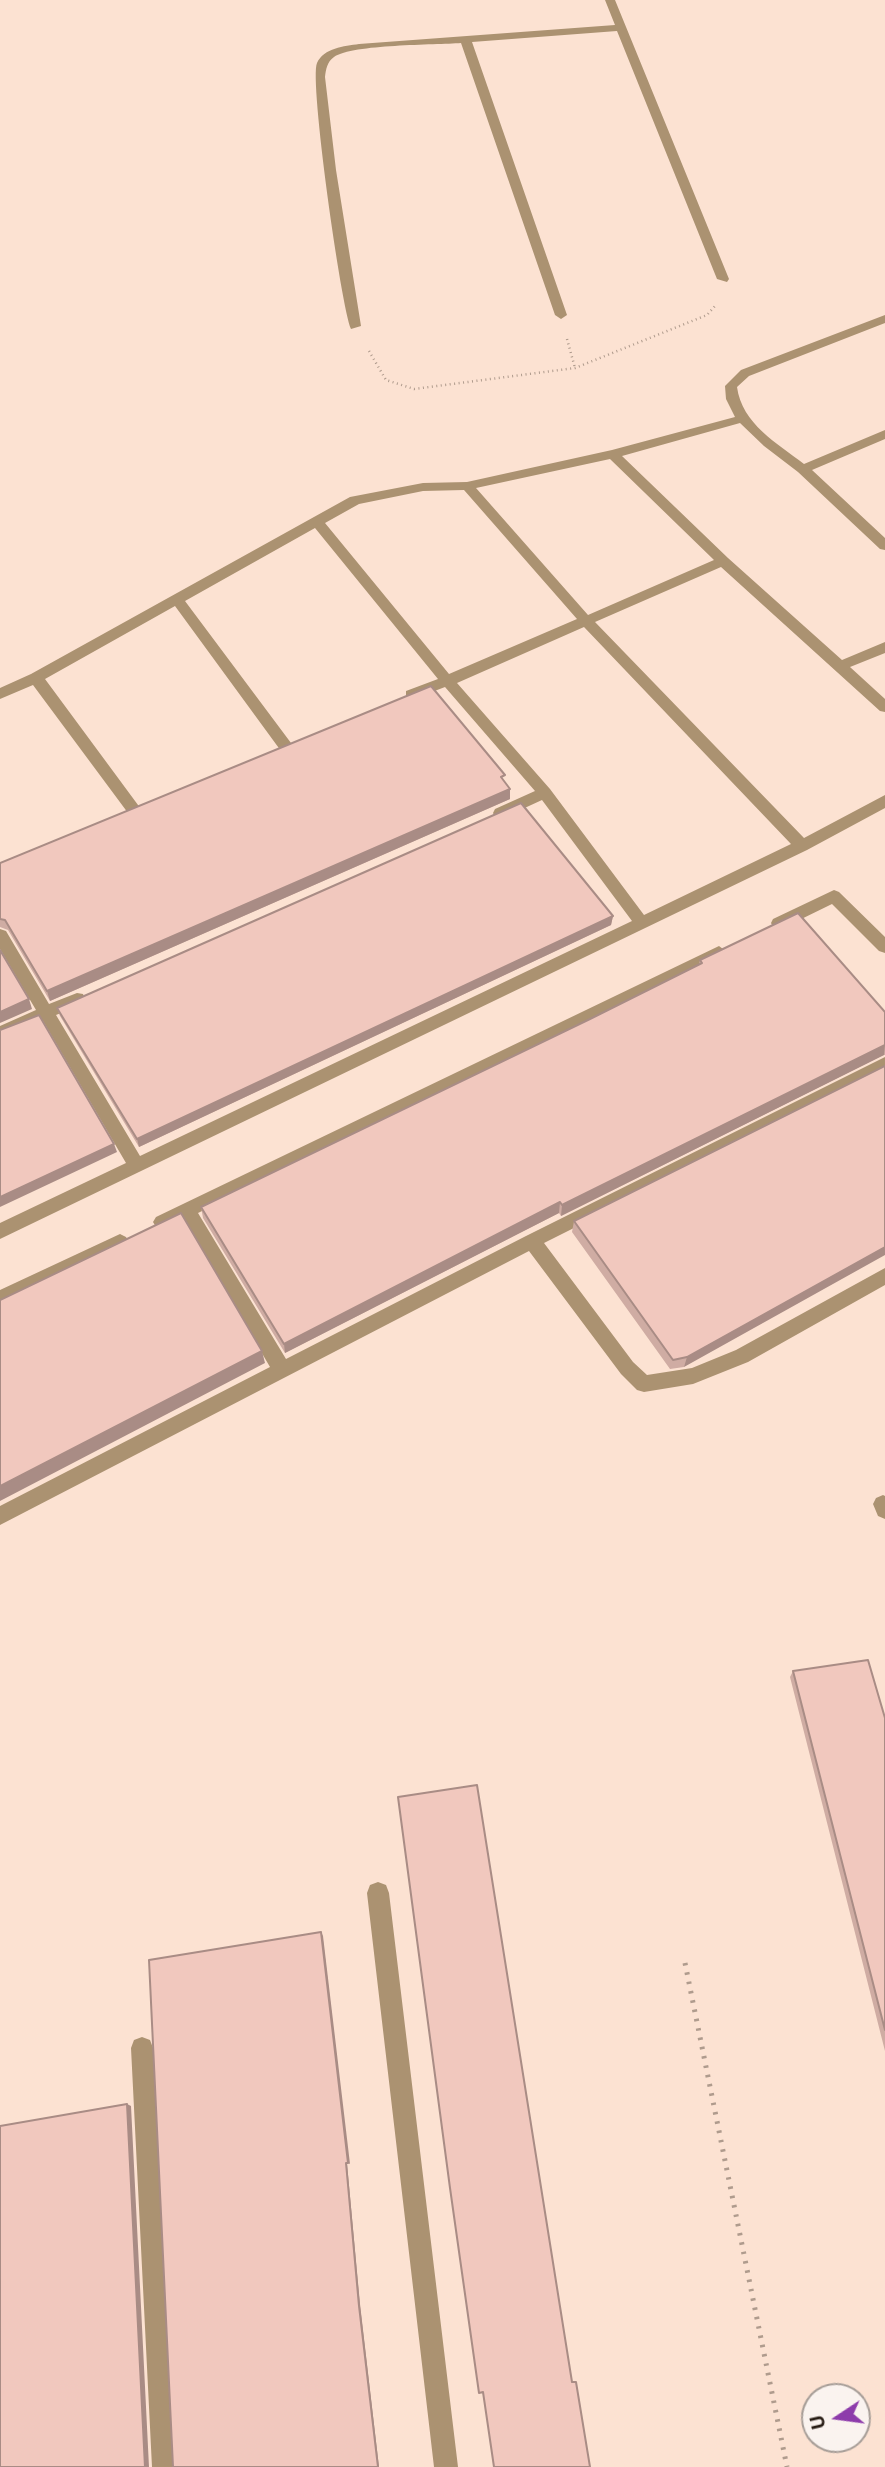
<!DOCTYPE html>
<html>
<head>
<meta charset="utf-8">
<style>
	body { margin:0 }
	#map { position:relative; width:885px; height:2467px; overflow:hidden; background:#fce2d2; font-family:"Open Sans",sans-serif }
	canvas { display:block }
	.north { position:absolute; left:801px; top:2383px; width:70px; height:70px; box-sizing:border-box; background:#faf3ef; border:2px solid #a69d97; border-radius:50%; rotate:257deg; font-size:19px; font-weight:700; line-height:28px; text-align:center; color:#271c14 }
	.north::after { content:''; display:block; margin:auto; width:24px; height:32px; background:#8d3bab; clip-path:polygon(50% 0,100% 100%,50% 72%,0 100%) }
</style>
</head>
<body>
<div id="map">
<canvas width="885" height="2467"></canvas>
<div class="north">U</div>
</div>
<script>
const c = document.querySelector('canvas').getContext('2d');
c.lineJoin = 'round';
function stroke(path, color, width, dash) {
  c.strokeStyle = color;
  c.lineWidth = width;
  c.lineCap = dash ? 'butt' : 'round';
  c.setLineDash(dash || []);
  c.stroke(path);
}
function paint(path, color) {
  c.fillStyle = color;
  c.fill(path, 'evenodd');
}
stroke(new Path2D(`
	M567,339l8,29
	M369,351l17,29 28,9 161,-21 132,-53 8,-9`), '#af9b8d', 2.5, [1, 3.5]);
stroke(new Path2D(`
	M685,1963l102,504`), '#af9b8d', 5, [2.5, 7]);
paint(new Path2D(`
	M605,0h10l114,279 -2,3 -10,-3 -100,-248 -145,11 95,273 -6,4 -6,-4 -94,-272c-26,2 -108,1 -127,14 -7,5 -8,12 -9,20l11,93 25,156 -10,3c-10,-23 -42,-249 -34,-266 7,-15 27,-17 42,-19l256,-19z
	M885,315v8l-136,53 -12,11c5,37 40,56 67,77l81,-34v9l-73,31 73,68v12l-5,-1 -82,-77 -34,-26 -24,-23 -118,33 106,102 114,102 43,-18v11l-35,14 35,32v13l-5,-1 -159,-144 -126,55 209,216 81,-43v13l-78,42 -807,389v-16l126,-60 -83,-142 -43,19v-14l36,-16 -36,-61v-20l6,2 43,73 28,-11 6,1 2,5 -2,5 -27,11 84,141 492,-235 -90,-121 -37,17h-10l-2,-4 2,-4 40,-18 -90,-104 -34,13 -5,-1v-8l32,-12 -123,-151 -130,73 106,142 2,4 -2,4h-10l-106,-145 -130,73 93,126 2,4 -2,4h-10l-95,-128 -33,14v-11l31,-14 319,-177 73,-14 44,-1 145,-32 123,-33 -9,-18 -1,-13 16,-16zM610,459l104,101 -126,55 -112,-127zM464,490l113,129 -128,55 -124,-151 34,-19 64,-13zM584,627l207,217 -147,71 -94,-126 -93,-106z
	M834,890l5,2 46,45v16l-6,-2 -47,-47 -47,23h-12l-2,-4 2,-4z
	M719,946l8,6 -2,4 -527,257 88,146 240,-123 359,-179v15l-341,171 89,119 14,13 45,-7 44,-18 149,-82v17l-137,77 -55,22 -49,8 -7,-2 -16,-16 -92,-123 -529,274v-19l270,-139 -86,-147 -22,10 -6,-3 -3,-5 3,-5z
	M120,1234l6,3 3,5 -3,5 -126,60v-17z
	M883,1495l2,1v23l-7,-3 -5,-12 3,-6z
	M378,1882l8,3 3,8 69,574h-24l-67,-574 3,-8z
	M142,2037l8,3 3,8 23,419h-24l-21,-419 3,-8z`), '#ab9271');
paint(new Path2D(`
	M505,783l5,6v10l-460,202 -42,-71 -8,-3v-64z
	M613,916l-2,9 -472,222 -79,-131 -3,-8z
	M700,960l185,52v43h-1l-323,161 -2,-3 -274,140 -82,-135 -2,-11 389,-188 109,-55z
	M885,1066l-201,301 -14,2 -98,-137 2,-11z
	M793,1671l92,47v333l-95,-374z`), '#cfaca3');
paint(new Path2D(`
	M510,789v10l-460,202 -3,-10z
	M613,916l-2,9 -472,222 -2,-8z
	M29,999l3,10 -32,14v-11z
	M885,1045l-1,10 -323,161 1,-11z
	M114,1144l3,8 -117,55v-10z
	M560,1202l-1,11 -274,140 -1,-9z
	M885,1247v8l-201,112 3,-10z
	M262,1351l3,12 -265,138v-15z
	M321,1932l2,4 27,228 -2,-1z
	M127,2104l4,2 18,361h-4z
	M346,2163l1,1 13,140 19,163h-1l-19,-161z`), '#a98c85');
const building = new Path2D(`
	M431,686l74,89 -4,2 9,12 -463,202 -42,-71 -5,-1v-56z
	M521,803l92,113 -476,223 -80,-131z
	M798,913l87,99v33l-323,160 -2,-3 -276,142 -83,-137 389,-188 112,-56 -2,-3z
	M0,950l29,49 -29,13z
	M39,1015l75,129 -114,53v-167z
	M885,1066v181l-198,110 -14,3 -99,-139z
	M181,1213l81,138 -262,135v-186z
	M868,1660l17,58v312l-92,-359z
	M477,1785l95,597h4l14,85h-96l-11,-75 -4,1 -29,-205 -52,-391z
	M321,1932l27,231h-2l13,143 19,161h-205l-24,-507z
	M127,2104l18,363h-145v-341z`);
paint(building, '#f1c8be');
stroke(building, '#a98c85', 2);
</script>
</body>
</html>
